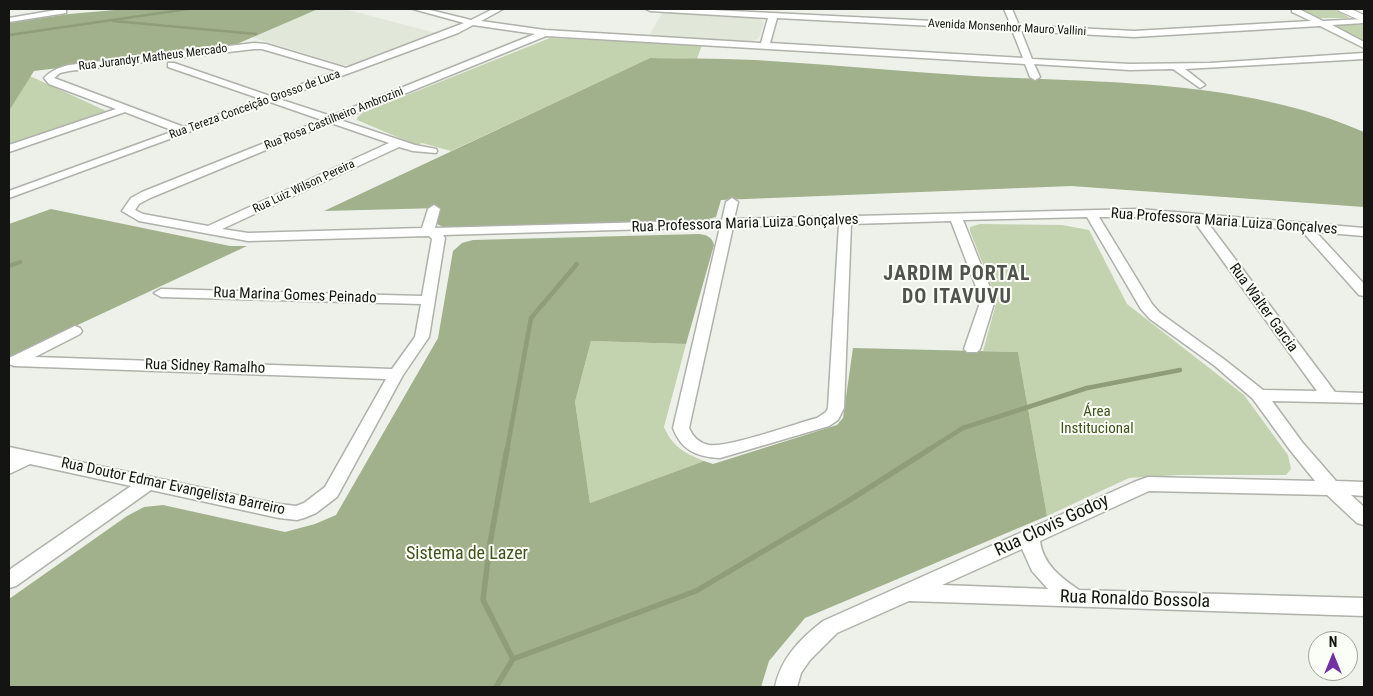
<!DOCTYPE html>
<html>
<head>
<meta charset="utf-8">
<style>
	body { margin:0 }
	#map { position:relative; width:1373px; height:696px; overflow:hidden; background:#eef0ea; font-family:"Roboto Condensed",sans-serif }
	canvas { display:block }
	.frame { position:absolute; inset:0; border:10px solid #141513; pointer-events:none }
	.north { position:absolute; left:1308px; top:631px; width:50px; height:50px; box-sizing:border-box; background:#fbfef7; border:1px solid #9fa19c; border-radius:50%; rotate:0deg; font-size:14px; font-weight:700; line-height:20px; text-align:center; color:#141513 }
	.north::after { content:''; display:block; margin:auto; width:18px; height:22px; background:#7231a5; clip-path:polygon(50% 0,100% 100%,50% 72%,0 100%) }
</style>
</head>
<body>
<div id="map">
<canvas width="1373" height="696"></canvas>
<div class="frame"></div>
<div class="north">N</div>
</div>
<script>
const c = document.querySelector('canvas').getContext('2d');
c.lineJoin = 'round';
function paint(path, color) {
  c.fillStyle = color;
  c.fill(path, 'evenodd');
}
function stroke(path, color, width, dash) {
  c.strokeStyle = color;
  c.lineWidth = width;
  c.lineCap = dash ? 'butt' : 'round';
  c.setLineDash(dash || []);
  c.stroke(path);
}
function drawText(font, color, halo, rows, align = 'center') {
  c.font = font + ' "Roboto Condensed",sans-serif';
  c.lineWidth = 4;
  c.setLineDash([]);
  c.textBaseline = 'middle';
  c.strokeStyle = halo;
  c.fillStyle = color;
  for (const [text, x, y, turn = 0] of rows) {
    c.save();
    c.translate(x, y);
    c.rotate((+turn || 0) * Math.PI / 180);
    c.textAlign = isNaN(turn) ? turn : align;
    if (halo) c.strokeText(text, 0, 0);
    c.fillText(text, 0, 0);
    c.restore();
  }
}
paint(new Path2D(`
	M317,9h27l96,25 -90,32 -7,-1 -92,-28z
	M662,13l96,5 6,4 -5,16 -9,4 -101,-6z`), '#e1e7d9');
paint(new Path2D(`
	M1302,9h32l16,9h-32l-15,-7z
	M1355,24l9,1v17l-28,-13 -1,-3z
	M550,38l152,7 -5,14 -47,-1 -199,93 -29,-8 -6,2 -59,-25v-2l5,-5z
	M30,76l74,34 2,2 -97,34v-35z
	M980,224l82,1 27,5 38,74 117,91 44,60 3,14 -5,6h-108l-49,3 -82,38 -29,-164 -35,-1 14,-51 -27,-69v-4z
	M591,341l95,3 -22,83c9,20 20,26 40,34l-114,42 -15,-101z`), '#c3d2af');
paint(new Path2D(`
	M126,9h192l-88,38 -196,24 -25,40v-88l60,-9z
	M650,58c40,1 80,0 120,3 68,4 136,11 204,15 130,7 269,3 390,56v75l-293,-21 -350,14 -5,17 -12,3 -261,7 -6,-3 3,-16 -116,3z
	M51,209l179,37h17l-238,111v-133z
	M699,234c8,1 13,3 15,11l-28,99 -95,-3 -16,61 15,101 114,-42 9,3 124,-39 6,-7 10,-70 165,4 29,164 -242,102 -36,43 -8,26h-752v-88l118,-83 17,-9 19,-2 122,27 30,-8 21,-9 102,-177 15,-87 9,-8 11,-3z`), '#a1b18b');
stroke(new Path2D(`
	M113,21l143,13
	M9,35l179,-26`), '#8f9e79', 2.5);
stroke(new Path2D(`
	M9,266l11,-4
	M507,450l24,-132 46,-54
	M928,450l35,-22 124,-40 93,-18`), '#8f9e79', 4.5);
stroke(new Path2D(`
	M513,659l183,-68 149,-88 85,-54
	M496,687l17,-28 -30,-59 7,-57 17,-94`), '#8f9e79', 5.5);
const minor = new Path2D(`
	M62,9h4v4l-57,9v-4z
	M413,9h13l45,11 22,-11h10l-22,12 64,9 216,13 7,-25 -118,-7 -4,-2h46l321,16 -3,-2 -6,-14h8l6,14 -3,2 119,6 177,-10 -19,-9v-3h7l24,12 41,-2v4l-32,2 32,17v6l-44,-22 -186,11 -113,-6 11,28 98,5 80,-1 154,-10v6l-179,10 18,14 2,2 -5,3 -27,-19 -43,1 -96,-6 6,13 -5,3 -5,-3 -5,-13 -479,-28 -206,84 75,25 21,4 1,2 -1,2 -23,-2 -14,-4 -177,82 26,4 174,-5 6,-19 6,-4 6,4 -5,19 287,-8 4,-18 6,-4 6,4 -4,17 405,-10 225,19v8l-48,-4 48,52v12l-5,-1 -58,-65 -93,-7 127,169 29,1v10l-92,-2 30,41 34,39 28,1v14l-13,-1 13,12v18l-7,-2 -30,-28 -178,-4 -109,50c3,23 20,36 39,49l285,8v18l-455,-15 -72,32 -27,27 -9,13 -4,14h-22c6,-29 25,-48 48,-66l311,-139 14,-5 167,4 -25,-31 -37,-51 -38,-33 -65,-47 -9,-10 -54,-92 -124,3 32,80 -15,49 -3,3h-10l-3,-3 17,-49 -30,-79 -100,3 -7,184 -6,12 -9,6 -109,32c-23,-1 -39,-8 -47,-30l47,-201 -277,8 2,3 -16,99 -26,38 -66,122 -21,16 -12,5 -7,2 -18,-2 -128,-28 -135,96 -7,2v-18l122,-84 -101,-22 -21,10v-27l270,57 17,2 8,-3 21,-16 61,-108 -372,-13 -5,-2v-6l66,-32 5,2 2,3 -2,3 -45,23 357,12 23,-32 6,-33 -260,-7 -7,-4 7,-4 261,7 10,-57 -3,-3 -181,5 -109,-20 -17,-10 9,-13 11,-6 180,-72 -52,-18 -261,96v-7l165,-60 -49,-19 -116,40v-7l107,-36 -67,-25 -5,-6c8,-8 14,-10 25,-13l185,-22 12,1 80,24 118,-45zM777,18l235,12 11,28 -253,-15zM473,25l62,9 -204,82 -52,-17 179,-66zM254,49h8l75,22 -67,25 -96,-33h-6v4l93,32 -77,28 -130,-49 6,-5 9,-2zM331,123l58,20 -181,83 -65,-12 -8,-4 4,-6 11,-6zM1099,217h40l55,4 123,170 -54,-1 -38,-30 -65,-47 -8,-9zM839,224l-11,184 -2,4 -9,6c-23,6 -89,30 -108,27 -10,-2 -16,-8 -20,-17l44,-201zM1022,549l10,22 16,18 -106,-4z`);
const secondary = new Path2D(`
	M1338,9h13l13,6v7l-25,-11z`);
stroke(minor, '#afb1ab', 3);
stroke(secondary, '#afb1ab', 2);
paint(minor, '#fff');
paint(secondary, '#fff');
drawText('12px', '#141513', '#fbfef7', [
	["Avenida Monsenhor Mauro Vallini",1007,28,3],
	["Rua Jurandyr Matheus Mercado",153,58,-7],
	["Rua Tereza Conceição Grosso de Luca",255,105,-20],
	["Rua Rosa Castilheiro Ambrozini",334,119,-22],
	["Rua Luiz Wilson Pereira",304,187,-25]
]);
drawText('15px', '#141513', '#fbfef7', [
	["Rua Professora Maria Luiza Gonçalves",1224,222,4],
	["Rua Professora Maria Luiza Gonçalves",745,224,-2],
	["Rua Marina Gomes Peinado",295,296,2],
	["Rua Walter Garcia",1263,308,54],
	["Rua Sidney Ramalho",205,367,2],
	["Rua Doutor Edmar Evangelista Barreiro",173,487,12]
]);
drawText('15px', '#40531b', '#fbfef7', [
	["Área",1097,412],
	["Institucional",1097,429]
]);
drawText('18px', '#141513', '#fbfef7', [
	["Rua Clovis Godoy",1052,526,-25],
	["Rua Ronaldo Bossola",1135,600,2]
]);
drawText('18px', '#40531b', '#fbfef7', [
	["Sistema de Lazer",467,554]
]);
c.letterSpacing = '1px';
drawText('bold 20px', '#50524d', '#fbfef7', [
	["JARDIM PORTAL",957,275],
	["DO ITAVUVU",957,298]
]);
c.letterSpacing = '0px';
</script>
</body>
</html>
